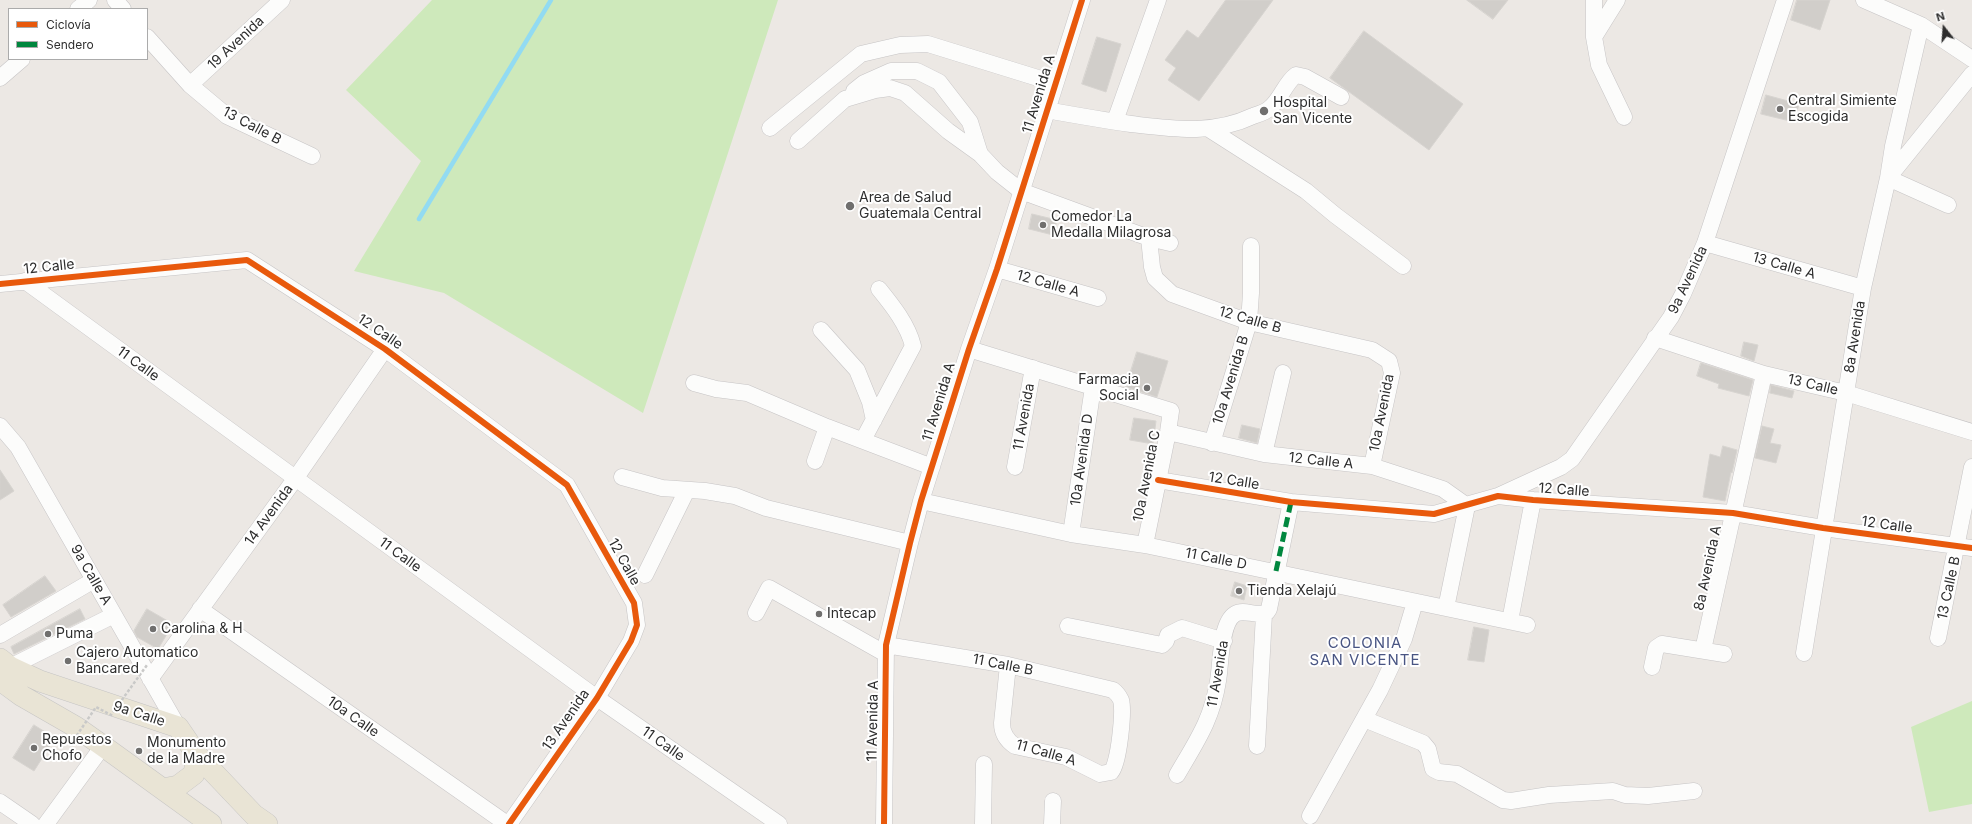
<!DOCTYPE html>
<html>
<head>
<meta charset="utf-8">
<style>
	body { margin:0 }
	#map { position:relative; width:1972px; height:824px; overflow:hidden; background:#ece8e4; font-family:Inter,sans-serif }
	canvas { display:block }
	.legend { position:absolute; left:8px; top:8px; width:140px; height:52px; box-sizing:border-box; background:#fff; border:1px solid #ababab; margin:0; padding:5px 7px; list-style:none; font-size:12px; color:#2e2e2e }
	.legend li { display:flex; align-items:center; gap:8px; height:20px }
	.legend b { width:20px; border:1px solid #ababab }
	.north { position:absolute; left:1924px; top:8px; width:40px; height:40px; -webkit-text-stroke:3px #fff; paint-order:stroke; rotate:343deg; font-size:11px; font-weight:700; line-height:16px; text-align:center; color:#2e2e2e }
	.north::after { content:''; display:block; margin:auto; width:14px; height:18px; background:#2e2e2e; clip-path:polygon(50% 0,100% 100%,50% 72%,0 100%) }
</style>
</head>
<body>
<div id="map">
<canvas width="1972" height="824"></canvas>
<ul class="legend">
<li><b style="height:5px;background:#e8590c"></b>Ciclovía</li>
<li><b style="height:5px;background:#00873e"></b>Sendero</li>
</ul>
<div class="north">N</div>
</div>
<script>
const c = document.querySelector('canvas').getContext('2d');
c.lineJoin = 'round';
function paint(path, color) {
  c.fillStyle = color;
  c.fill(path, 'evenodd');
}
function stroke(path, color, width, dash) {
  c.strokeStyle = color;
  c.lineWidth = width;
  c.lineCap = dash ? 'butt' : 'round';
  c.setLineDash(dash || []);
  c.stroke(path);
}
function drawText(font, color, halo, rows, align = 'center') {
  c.font = font + ' Inter,sans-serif';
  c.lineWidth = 4;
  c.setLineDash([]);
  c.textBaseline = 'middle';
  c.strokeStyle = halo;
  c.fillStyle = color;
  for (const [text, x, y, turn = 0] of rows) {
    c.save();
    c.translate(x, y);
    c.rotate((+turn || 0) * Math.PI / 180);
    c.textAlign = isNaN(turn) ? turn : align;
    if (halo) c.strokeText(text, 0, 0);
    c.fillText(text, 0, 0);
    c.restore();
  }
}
paint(new Path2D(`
	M432,0h346l-135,413 -199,-120 -90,-22 67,-110 -75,-71z
	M1972,701v103l-43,8 -18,-85z`), '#cee9bb');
stroke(new Path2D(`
	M419,219l132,-219`), '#92dbf2', 4.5);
const building = new Path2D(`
	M1226,0h47l-74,101 -31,-21 8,-12 -11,-8 22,-30 11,8z
	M1467,0h41l-15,19z
	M1797,0h33l-10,30 -29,-10z
	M1364,31l99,73 -34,46 -99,-72z
	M1097,37l24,7 -15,48 -24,-8z
	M1766,95l33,9 -5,18 -33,-8z
	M1032,214l25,6 -4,15 -24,-6z
	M1744,342l14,3 -4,16 -13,-5z
	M1137,352l31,9 -11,36 -31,-10z
	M1701,363l52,17 -4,16 -31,-8 1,-4 -22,-8z
	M1771,385l23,6 -2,7 -22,-5z
	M1134,418l22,3 -3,23 -23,-4z
	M1242,425l18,4 -3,14 -18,-5z
	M1762,426l12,3 -4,14 11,2 -5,18 -21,-5z
	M1723,446l14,4 -5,23 -1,-1 -6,29 -22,-4 7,-43 10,3z
	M0,470l14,21 -14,9z
	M45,576l11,15 -45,26 -8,-12z
	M1235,582l12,4 -3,14 -13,-4z
	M80,609l5,10 -71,35 -3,-7z
	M147,609l26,15 -15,25 -21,-12 -3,-6z
	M1474,627l15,3 -5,32 -16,-2z
	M34,725l21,13 -21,33 -21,-13z`);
paint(building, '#d1ceca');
stroke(building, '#d7d4d0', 1);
const minor = new Path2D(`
	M115,0l8,9
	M1594,0v37l5,28 25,52
	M1864,0l57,25 51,34
	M78,9l11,-9
	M147,37l43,48 37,31 85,40
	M1594,37l23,-37
	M0,78l22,-19
	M190,85l92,-85
	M854,91l10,-8 27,-12h26l22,11 31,40 10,32
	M1046,110c28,5 56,10 85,14 43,5 82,11 122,-8 6,-2 13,-4 17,-8 11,-9 15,-25 26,-33l9,2 36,20
	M1115,121l43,-121
	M770,128l91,-74 39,-9 28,-1 126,39
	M1209,129l97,62 29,24 68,51
	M798,141l47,-42 30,-9 15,-2 15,5 43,38 32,23 17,18 24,19 128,47 21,5
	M1948,205l-60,-27 84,-104
	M1149,238l3,29 3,11 17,16 77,28 123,28 17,11 3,12 -20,93
	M1705,243l158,45
	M997,269l101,29
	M25,281l572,417 182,126
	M0,284l247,-24 138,89 182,136 67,118 3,22 -6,16 -34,57 -88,126
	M821,330l36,40 13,32 4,18
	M1655,338l109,36 82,19 126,39
	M969,349l202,62 -3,21 -23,113
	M694,383l22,6 31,4 80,34 105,40
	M0,426l18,21 160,280
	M1168,432l96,22 108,12 71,23 24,17 -21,102
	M863,440l50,-94c-5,-21 -21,-41 -34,-57
	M1212,443l37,-121 2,-29v-47
	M1264,454l19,-81
	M815,461l12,-34
	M1015,467l18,-99
	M622,477l40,11 43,3 30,5 31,12 144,35
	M1158,480l133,22 143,12 64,-18 35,4 200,13 90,15 149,20
	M1498,496l63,-29 11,-8 99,-142 12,-23 22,-51 80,-243
	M921,501l150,33 74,11 382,80
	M1071,534l22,-147
	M645,575l42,-85
	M200,609l307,215
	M756,613l13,-25 117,66
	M1510,621l23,-121
	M1068,626l94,19 4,-4 2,-6 14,-7 42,13
	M0,635l94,-55
	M1938,638l34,-171
	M886,645l122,20 105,25c4,3 6,6 8,10 3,11 -2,64 -10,72l-11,2 -34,-17 -51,-11c-9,-6 -13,-13 -13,-23l6,-58
	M1703,650l61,-276
	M1804,653l59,-365 25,-110 5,-32 28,-121
	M10,667l104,-52
	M1652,667l4,-19 6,-4 62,10
	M150,679l145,-200 90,-130
	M1364,719l59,24 5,6 5,20 6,3 18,2 46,26 8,1 38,-6 64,-4 12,4 23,1 46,-5
	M1257,746l7,-132
	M1177,775c19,-33 35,-55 41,-94 3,-16 2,-58 17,-67 10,-6 22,4 32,-2l2,-3 22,-107
	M0,802l32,22
	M1310,816l70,-126 24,-51 11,-37
	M46,824l57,-78
	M884,824l2,-179 24,-102 11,-42 48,-152 28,-80 85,-269
	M983,824l1,-60
	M1052,824l1,-23`);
const major = new Path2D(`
	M0,659l10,8 30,14 138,46 19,28 57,60 13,9
	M0,680l22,16 54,31 27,19 108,78
	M163,789l15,-3 16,-12 3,-19`);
stroke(minor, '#c6c4c5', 17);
stroke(major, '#c6c5c4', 22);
stroke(minor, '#fcfcfb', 16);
stroke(major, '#e9e4d5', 21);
stroke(new Path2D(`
	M71,744l25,-37 15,8 36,-50`), '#c9c9c8', 2.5, [3, 2]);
stroke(new Path2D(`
	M1276,571l15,-69`), '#00873e', 5, [10, 5]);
stroke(new Path2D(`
	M0,284l247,-24 138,89 182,136 67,118 3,22 -6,16 -34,57 -88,126
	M1158,480l133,22 143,12 64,-18 35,4 200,13 90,15 149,20
	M884,824l2,-179 24,-102 11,-42 48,-152 28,-80 85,-269`), '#e8590c', 6);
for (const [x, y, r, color] of [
	[1780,109,4,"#706f6e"],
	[1264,111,5,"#706f6e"],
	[850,206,5,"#706f6e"],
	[1043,225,4,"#706f6e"],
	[1147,388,4,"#706f6e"],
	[1239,591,4,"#706f6e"],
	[819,614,4,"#706f6e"],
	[153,629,4,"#706f6e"],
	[48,634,4,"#706f6e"],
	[68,661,4,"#706f6e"],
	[34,748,4,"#706f6e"],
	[139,751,4,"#706f6e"]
]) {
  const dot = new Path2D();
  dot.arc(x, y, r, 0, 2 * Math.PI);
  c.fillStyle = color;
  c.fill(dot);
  stroke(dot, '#fff', 1.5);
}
drawText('14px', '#2e2e2e', '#fff', [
	["19 Avenida",236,43,-43],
	["11 Avenida A",1039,94,-73],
	["13 Calle B",252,126,28],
	["13 Calle A",1784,266,16],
	["12 Calle",49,267,-6],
	["9a Avenida",1688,280,-65],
	["12 Calle A",1048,284,16],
	["12 Calle B",1250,320,16],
	["12 Calle",380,332,34],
	["8a Avenida",1855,337,-81],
	["11 Calle",138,364,36],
	["10a Avenida B",1231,380,-73],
	["13 Calle",1813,385,13],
	["11 Avenida A",939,402,-73],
	["10a Avenida",1382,413,-79],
	["11 Avenida",1024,417,-80],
	["10a Avenida D",1082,460,-82],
	["12 Calle A",1321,461,6],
	["10a Avenida C",1147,476,-79],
	["12 Calle",1234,481,9],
	["12 Calle",1564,490,4],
	["14 Avenida",269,515,-54],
	["12 Calle",1887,525,8],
	["11 Calle",400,555,36],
	["11 Calle D",1216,559,11],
	["12 Calle",624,562,61],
	["8a Avenida A",1708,568,-78],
	["9a Calle A",91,575,60],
	["13 Calle B",1949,588,-78],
	["11 Calle B",1003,665,11],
	["11 Avenida",1218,674,-80],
	["9a Calle",139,714,18],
	["10a Calle",353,717,35],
	["13 Avenida",566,720,-55],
	["11 Avenida A",873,721,-89],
	["11 Calle",663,744,35],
	["11 Calle A",1046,753,16]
]);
drawText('14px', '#2e2e2e', '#fff', [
	["Central Simiente",1788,101],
	["Escogida",1788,117],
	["Hospital",1273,103],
	["San Vicente",1273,119],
	["Area de Salud",859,198],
	["Guatemala Central",859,214],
	["Comedor La",1051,217],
	["Medalla Milagrosa",1051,233],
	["Farmacia",1139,380,"right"],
	["Social",1139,396,"right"],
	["Tienda Xelajú",1247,591],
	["Intecap",827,614],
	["Carolina & H",161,629],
	["Puma",56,634],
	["Cajero Automatico",76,653],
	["Bancared",76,669],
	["Repuestos",42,740],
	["Chofo",42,756],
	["Monumento",147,743],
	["de la Madre",147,759]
], 'left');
c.letterSpacing = '1px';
drawText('15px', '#495583', '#fff', [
	["COLONIA",1365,643],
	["SAN VICENTE",1365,660]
]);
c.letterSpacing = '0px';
</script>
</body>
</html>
